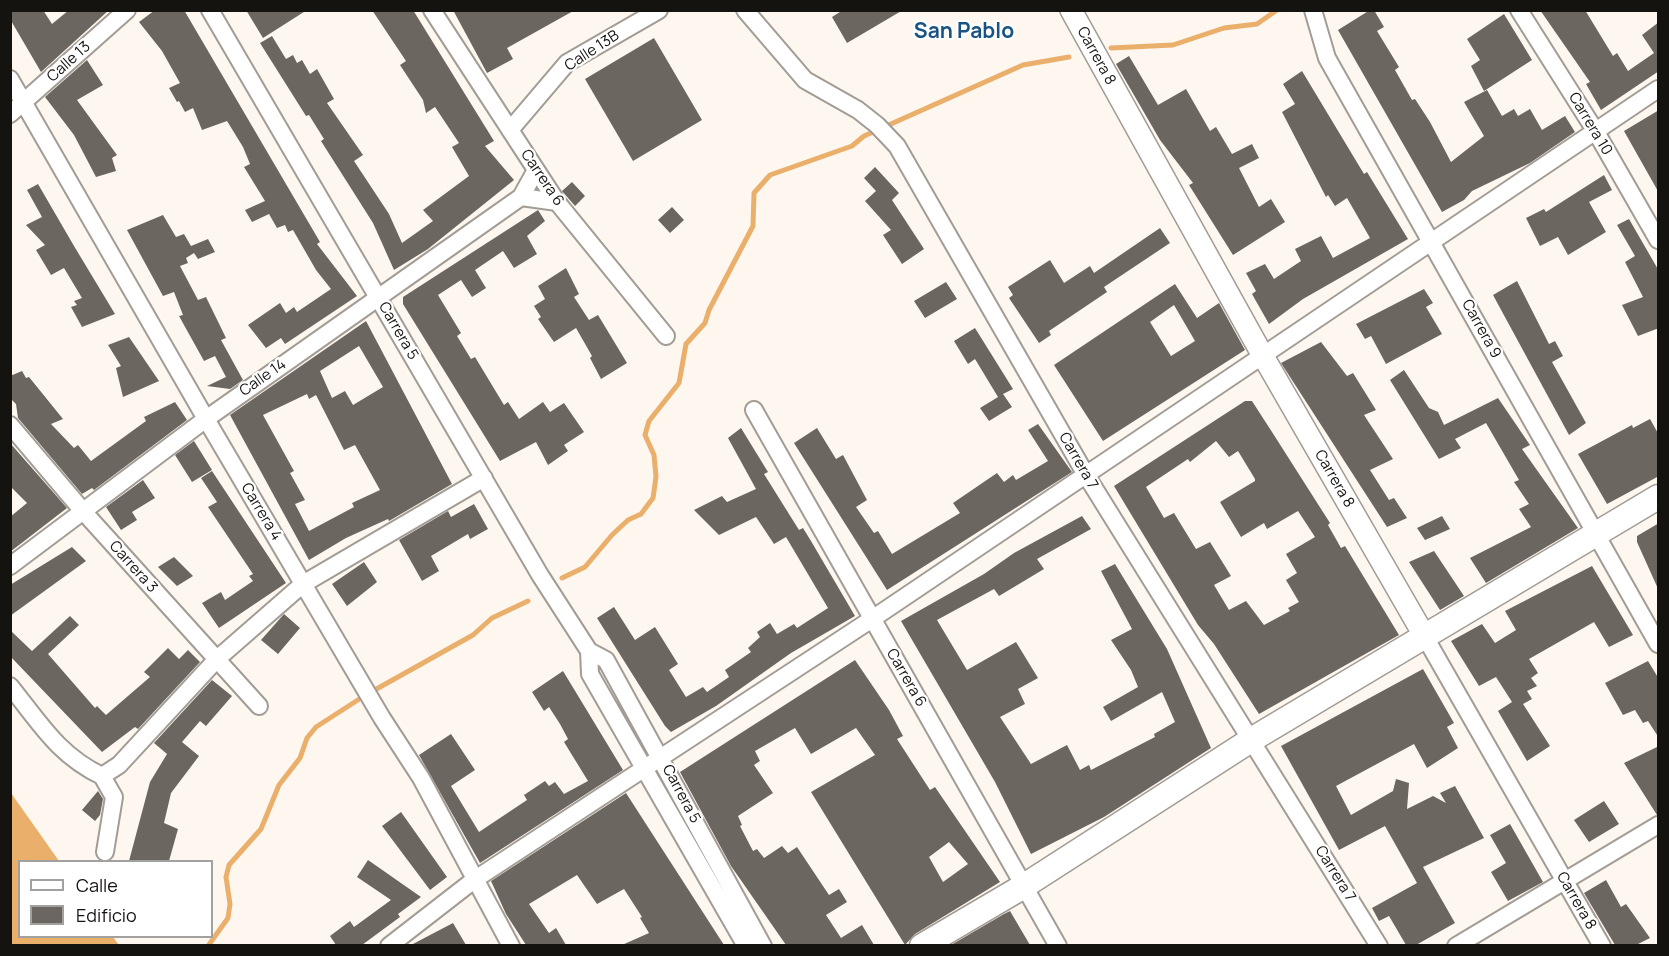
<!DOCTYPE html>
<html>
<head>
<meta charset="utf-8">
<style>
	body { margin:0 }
	#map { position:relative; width:1669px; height:956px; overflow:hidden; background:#fef7f0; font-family:Manrope,sans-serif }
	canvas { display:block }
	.frame { position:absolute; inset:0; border:12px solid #151310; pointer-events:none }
	.legend { position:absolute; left:18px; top:860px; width:195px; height:78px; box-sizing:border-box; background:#fff; border:2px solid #a1a19f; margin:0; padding:8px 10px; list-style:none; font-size:18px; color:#151310 }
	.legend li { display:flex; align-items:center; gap:12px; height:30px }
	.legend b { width:30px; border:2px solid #a1a19f }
</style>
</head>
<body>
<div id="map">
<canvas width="1669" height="956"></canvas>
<div class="frame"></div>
<ul class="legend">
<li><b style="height:8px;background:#fff"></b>Calle</li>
<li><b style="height:16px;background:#6c6660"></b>Edificio</li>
</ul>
</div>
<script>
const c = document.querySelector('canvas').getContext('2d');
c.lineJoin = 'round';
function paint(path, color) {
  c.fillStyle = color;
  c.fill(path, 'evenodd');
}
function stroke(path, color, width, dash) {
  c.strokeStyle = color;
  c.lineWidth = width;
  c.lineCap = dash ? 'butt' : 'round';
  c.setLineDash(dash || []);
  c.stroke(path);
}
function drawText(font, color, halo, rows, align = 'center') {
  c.font = font + ' Manrope,sans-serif';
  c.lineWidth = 4.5;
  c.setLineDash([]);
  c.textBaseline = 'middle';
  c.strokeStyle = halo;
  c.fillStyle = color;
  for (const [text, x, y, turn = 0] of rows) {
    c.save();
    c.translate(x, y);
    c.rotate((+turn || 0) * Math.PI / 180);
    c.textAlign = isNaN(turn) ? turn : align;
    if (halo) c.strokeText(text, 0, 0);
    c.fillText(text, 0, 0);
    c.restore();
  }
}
paint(new Path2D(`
	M11,793l48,68 -39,1v74l93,1 6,8h-108z`), '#ebaf6c');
stroke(new Path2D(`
	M1111,48l62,-3 51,-17 33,-4 20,-14
	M562,578l23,-11 27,-32 16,-15 13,-6 12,-16 3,-21 -2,-22 -9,-20 4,-14 30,-38 7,-39 19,-21 4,-13 44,-84 1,-33 16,-18 82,-29 12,-10 159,-71 46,-8
	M208,946l20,-28 2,-14 -4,-27 3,-12 32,-36 18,-44 21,-27 7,-20 9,-11 48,-31 109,-61 19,-17 36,-17`), '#ebaf6c', 5);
paint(new Path2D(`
	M10,10h33l9,14 17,-14h40l-68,62 -31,-53z
	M155,10h29l136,232 -3,2 40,52 -72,48 -4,-6 -15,10 -18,-23 32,-22 6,10 8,-6 3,5 34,-23 -15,-19 -23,-40 -5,2 -3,-7 -8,3 -8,-14 -17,8 -7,-12 20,-9 -21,-34 6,-3 -7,-17 -16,-26 -25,9 -9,-22 -8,4 -6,-11 -2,1 -8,-14 11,-5 -18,-32 -23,-29z
	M246,10h61l-44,28z
	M372,10h41l81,131 -9,5 29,34 -86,69 -34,21 -21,-47 -52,-82 3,-2 -15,-24 -3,1 -46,-73 12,-7 14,23 7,-4 4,8 5,-3 8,14 7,-5 17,30 -7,4 36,52 -9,6 35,53 13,29 31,-22 -10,-11 46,-34 -17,-29 7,-4 -24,-36 -9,6 -3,-13 -23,-35 6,-4z
	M453,10h122l-68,38 6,11 -26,14z
	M843,10h60l-56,33 -15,-26z
	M1370,10h4l10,17 -7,4 22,36 -4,3 17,30 3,-1 15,23 21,40 33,-26 -20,-34 23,-12 15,26 12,-7 4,7 12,-7 12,21 23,-14 10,16 -45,31 -58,28 -8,9 -22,12 -104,-182z
	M1540,10h45l28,46 4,-3 11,18 26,-18 -12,-18 17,-13v49l-58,39 -15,-26 4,-2z
	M1504,14l28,46 -48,31 -13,-25 9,-6 -13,-21z
	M654,38l48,82 -69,41 -48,-82z
	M1129,56l29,49 28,-16 24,42 6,-4 16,27 20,-10 7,14 -20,10 20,39 12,-8 14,23 -52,33 -44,-70 4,-2 -33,-43 -44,-76z
	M87,60l16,25 -26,15 40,55 -5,3 4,13 -20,6 -22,-42 -29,-38z
	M1302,71l62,103 3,-2 41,67 -105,60 -34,25 -17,-30 4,-3 -10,-18 19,-9 9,15 27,-18 -6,-12 26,-13 12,22 37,-20 -23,-40 -12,8 -7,-11 -2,2 -44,-85 13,-8 -12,-20z
	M1659,110v83l-35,-62z
	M875,167l24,26 -7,7 32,49 -22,15 -19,-29 8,-5 -26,-29 11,-10 -12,-13z
	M1604,175l8,15 -23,12 17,30 -38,23 -10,-18 -18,9 -14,-28 18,-9 2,3z
	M572,182l13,14 -10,10 -13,-15z
	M38,184l36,62 41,68 -33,13 -11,-20 6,-2 -3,-4 8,-3 -18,-30 -13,7 -15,-25 9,-5 -19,-20 16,-8 -15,-27z
	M672,207l12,13 -14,13 -12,-13z
	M538,210l7,11 -18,15 10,18 -23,14 -11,-17 -28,19 11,18 -14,9 -11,-17 -23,15 23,38 -4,3 14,23 4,-2 29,48 4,-3 11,17 24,-17 7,10 14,-9 20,29 -20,13 4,6 -20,14 -12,-23 -36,19 -97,-157v-7z
	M163,215l13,22 8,-3 7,12 17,-7 7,13 -17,7 -4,-6 -8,5 2,5 -8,3 18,34 8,-3 20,41 -5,2 22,40 -13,9 -23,-3 19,-9 -11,-21 -11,5 -25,-45 4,-1 -9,-23 -11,4 -36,-66z
	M1629,219l30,52v57l-21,8 -16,-31 21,-8 -18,-35 10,-6 -18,-31z
	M1160,228l10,15 -66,44 3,5 -58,39 2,4 -12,8 -30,-45 4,-3 -5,-8 42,-27 14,23 26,-17 4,7z
	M566,268l13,26 -5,3 15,23 9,-5 29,48 -26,16 -11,-21 2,-2 -16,-28 -22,14 -16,-23 3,-2 -7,-11 11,-7 -7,-13z
	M1517,281l32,63 6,-3 8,15 -11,6 34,61 -17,12 -76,-140z
	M946,282l11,17 -32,19 -11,-17z
	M1175,284l22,34 22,-15 26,47 -142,91 -49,-76zM1174,305l21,36 -24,15 -21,-34z
	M1424,289l9,14 -7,4 16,27 -56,30 -15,-28 -6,3 -9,-15z
	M366,321l86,163 -63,37 -1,-2 -42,19 -37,22 -79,-145zM359,346l24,41 -30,18 -8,-14 -13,7 -12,-27zM307,394l2,5 7,-4 28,55 11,-5 25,45 -28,13 2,4 -45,24 -14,-27 10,-4 -15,-27 4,-2 -31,-56z
	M975,328l38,61 -10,5 9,13 -23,14 -9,-13 23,-14 -5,3 -23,-38 -7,5 -14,-23z
	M129,337l30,44 -36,16 -7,-29 5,-2 -13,-21z
	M1321,342l26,34 6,-3 23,37 -12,5 29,44 -23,11 19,30 5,-2 13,20 -20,9 -106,-164z
	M1404,370l25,38 9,4 6,13 54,-27 32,47 -8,4 56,79 -92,55 -16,-25 61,-31 -12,-18 10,-5 -15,-22 5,-2 -33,-57 -31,16 6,9 -22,11 -49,-79z
	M22,371l4,7 3,-1 34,42 -12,5 23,24 4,-3 13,16 55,-40 -2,-4 31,-15 12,18 -93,70 -2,-2 -10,6 -64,-76 -2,-14 -6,-6v-22z
	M1245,401h7l20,31 58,91 -2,2 13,23 4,-2 54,89 -140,79 -45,-70 -16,-19 -84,-139zM1216,441l13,16 9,-6 17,28v2l-35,21 21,35 23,-14 3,6 31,-18 17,26 -29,17 11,19 -11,7 13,22 -11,6 2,3 -26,14 -18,-24 -17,9 -15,-25 17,-9 -21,-34 -14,7 -22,-36 -10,5 -18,-31 42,-28 2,3z
	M1650,419l9,16v41l-52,28 -29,-50 54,-29 1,3z
	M1038,424l34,48 -185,118 -93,-147 23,-15 19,31 7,-4 24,45 -11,7 18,26 4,-2 14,23 68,-41 -7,-10 44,-30 7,9 9,-7 3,5 32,-19 -20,-31z
	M741,428l27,44 -4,2 35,56 4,-2 8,13 44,75 -64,37 -75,53 -45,26 -6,-6 -68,-108 17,-11 21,33 20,-13 23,37 -9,6 17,27 17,-10 4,5 22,-15 -4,-7 26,-18 -3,-4 12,-11 -3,-5 13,-9 7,11 17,-10 3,4 31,-20 -42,-71 -12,7 -18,-27 -37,18 -25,-25 28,-14 5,6 29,-13 -28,-51z
	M194,441l18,29 -20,12 -17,-27z
	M10,443l57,65 -57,44v-35l17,-14 -17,-17z
	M212,471l74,112 -67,45 -17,-25 19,-11 4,8 28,-19 -4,-5 4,-2 -45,-67 9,-5 -16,-24z
	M143,480l12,18 -23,14 5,8 -16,10 -15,-23z
	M474,504l14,25 -18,10 -2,-5 -37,22 8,15 -17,10 -23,-41 49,-29 3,6z
	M1082,516l9,13 -54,30 7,10 -45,27 -5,-7 -57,31 30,50 49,-28 22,36 -20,11 7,15 -25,13 31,47 36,-19 13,25 9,-5 2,5 64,-33 -1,-3 21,-12 -13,-30 -51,29 -8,-14 35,-20 -7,-17 -20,-30 21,-11 -31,-58 14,-7 52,85 44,99 -107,69 -73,37 -36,-72 -94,-161 83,-47 30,-21z
	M1442,516l8,13 -25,11 -8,-12z
	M1659,523v68l-22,-49v-6z
	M72,547l14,14 -76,55v-31z
	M1434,551l30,45 -24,14 -31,-48z
	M174,557l19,19 -16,10 -19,-19z
	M364,562l13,20 -30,24 -15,-22z
	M1592,566l41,69 -24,12 -15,-25 -65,37 9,14 -7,5 6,8 -10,5 5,8 -9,5 27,42 -23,15 -29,-50 14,-9 -16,-25 -17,9 -28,-45 31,-17 13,19 21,-13 -11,-19z
	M284,614l16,14 -22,26 -17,-14z
	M70,616l9,9 -31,29 47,54 2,-2 9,9 44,-38 -6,-5 24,-24 11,11 9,-9 12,12 -62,67 -3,-2 -33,25 -92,-96v-26l22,21z
	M855,660l34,50 14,26 -6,3 33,51 5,-3 65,95 -85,52 -10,11 -94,-153 64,-37 -19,-27 -45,26 -16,-26 -40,23 5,10 -6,4 19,28 -35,23 4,9 -2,1 13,25 4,-2 7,9 18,-12 6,7 9,-6 32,48 10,-6 8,13 -21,13 15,23 21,-13 12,20h-88l-55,-79 -51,-94zM949,842l19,22 -25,18 -14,-25z
	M1648,661l11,18v59l-11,-17 -5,2 -8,-13 -12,5 -18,-32z
	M1423,669l31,54 -7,4 11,21 -31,20 -13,-24 -78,42 15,29 42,-24 3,-12 13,4 -2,26 26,-13 13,7 -6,-10 15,-7 29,52 -61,29 32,56 -39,22h-10l-17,-29 -10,5 -7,-13 45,-25 -32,-57 -46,24 -58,-104z
	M563,671l60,99 -143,93 -61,-108 32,-21 24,36 -24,16 28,46 48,-32 -3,-5 21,-14 4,5 6,-4 9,12 24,-13 -24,-39 4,-3 -8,-15 -11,-17 -5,4 -12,-19z
	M212,680l20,16 -26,30 -6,-5 -18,21 17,14 -28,37 -7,30 14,6 -9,32h-40l21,-79 17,-28 -13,-11z
	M1659,746v69h-2l-33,-52z
	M98,791l5,8 -3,16 -5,6 -13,-11z
	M626,793l98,152h-102l27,-12 -9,-15 2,-1 -18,-28 -27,15 -20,-29 -48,29 20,29 7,-5 10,17h-40l-20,-31 -15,-33z
	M1604,801l15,23 -30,18 -15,-22z
	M401,812l46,65 -17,13 -48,-64z
	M1510,824l33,58 -35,19 -17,-29 15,-9 -16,-28z
	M368,860l53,37 -23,17 2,3 -38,28h-26l-6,-9 20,-15 4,6 37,-27 -34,-23z
	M1606,880l15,27 5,-3 24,34 -14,7h-21l-31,-52z
	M1010,911l20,34h-79l53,-31z
	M453,923l13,22h-55z`), '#6c6660');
const minor = new Path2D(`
	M210,10l330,565 49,76 1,23 156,272
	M432,10l125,192 109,134
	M745,10l60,70 53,30 19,15 20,21 189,329 293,471
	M1313,10l14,48 331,586
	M1519,10l77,122 62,108
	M10,79l196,340 176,299 39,60 90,168
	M10,114l117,-104
	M510,130l57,-67 92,-53
	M521,197l36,5
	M754,410l304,536
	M10,425l72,85 177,196
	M10,566l196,-147 315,-222 15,-27
	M1425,637l177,309
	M589,651l17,9 157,286
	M10,686c30,37 48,69 92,90
	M102,776l17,-11 98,-106 86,-75 181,-106
	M102,776l12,21 -9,55
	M389,946l85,-66 398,-261 786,-530
	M1456,946l202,-121`);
const tertiary = new Path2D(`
	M1071,10l192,346 162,281`);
const secondary = new Path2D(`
	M922,946l102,-60 227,-146 407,-243`);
stroke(minor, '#a29c95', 20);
stroke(tertiary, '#a29c95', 24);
stroke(secondary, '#a29c95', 27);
stroke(minor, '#fff', 16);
stroke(tertiary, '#fff', 21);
stroke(secondary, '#fff', 24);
drawText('15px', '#151310', '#fff', [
	["Calle 13B",592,51,-33],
	["Carrera 8",1096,56,61],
	["Calle 13",69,62,-42],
	["Carrera 10",1590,124,59],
	["Carrera 6",542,178,56],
	["Carrera 9",1481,329,61],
	["Carrera 5",398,331,60],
	["Calle 14",263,378,-35],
	["Carrera 7",1078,461,60],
	["Carrera 8",1334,479,60],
	["Carrera 4",261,512,59],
	["Carrera 3",133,567,48],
	["Carrera 6",906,678,60],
	["Carrera 5",681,794,62],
	["Carrera 7",1335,874,58],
	["Carrera 8",1576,901,60]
]);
drawText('bold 21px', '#185384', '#fff', [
	["San Pablo",964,32]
]);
</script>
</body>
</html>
